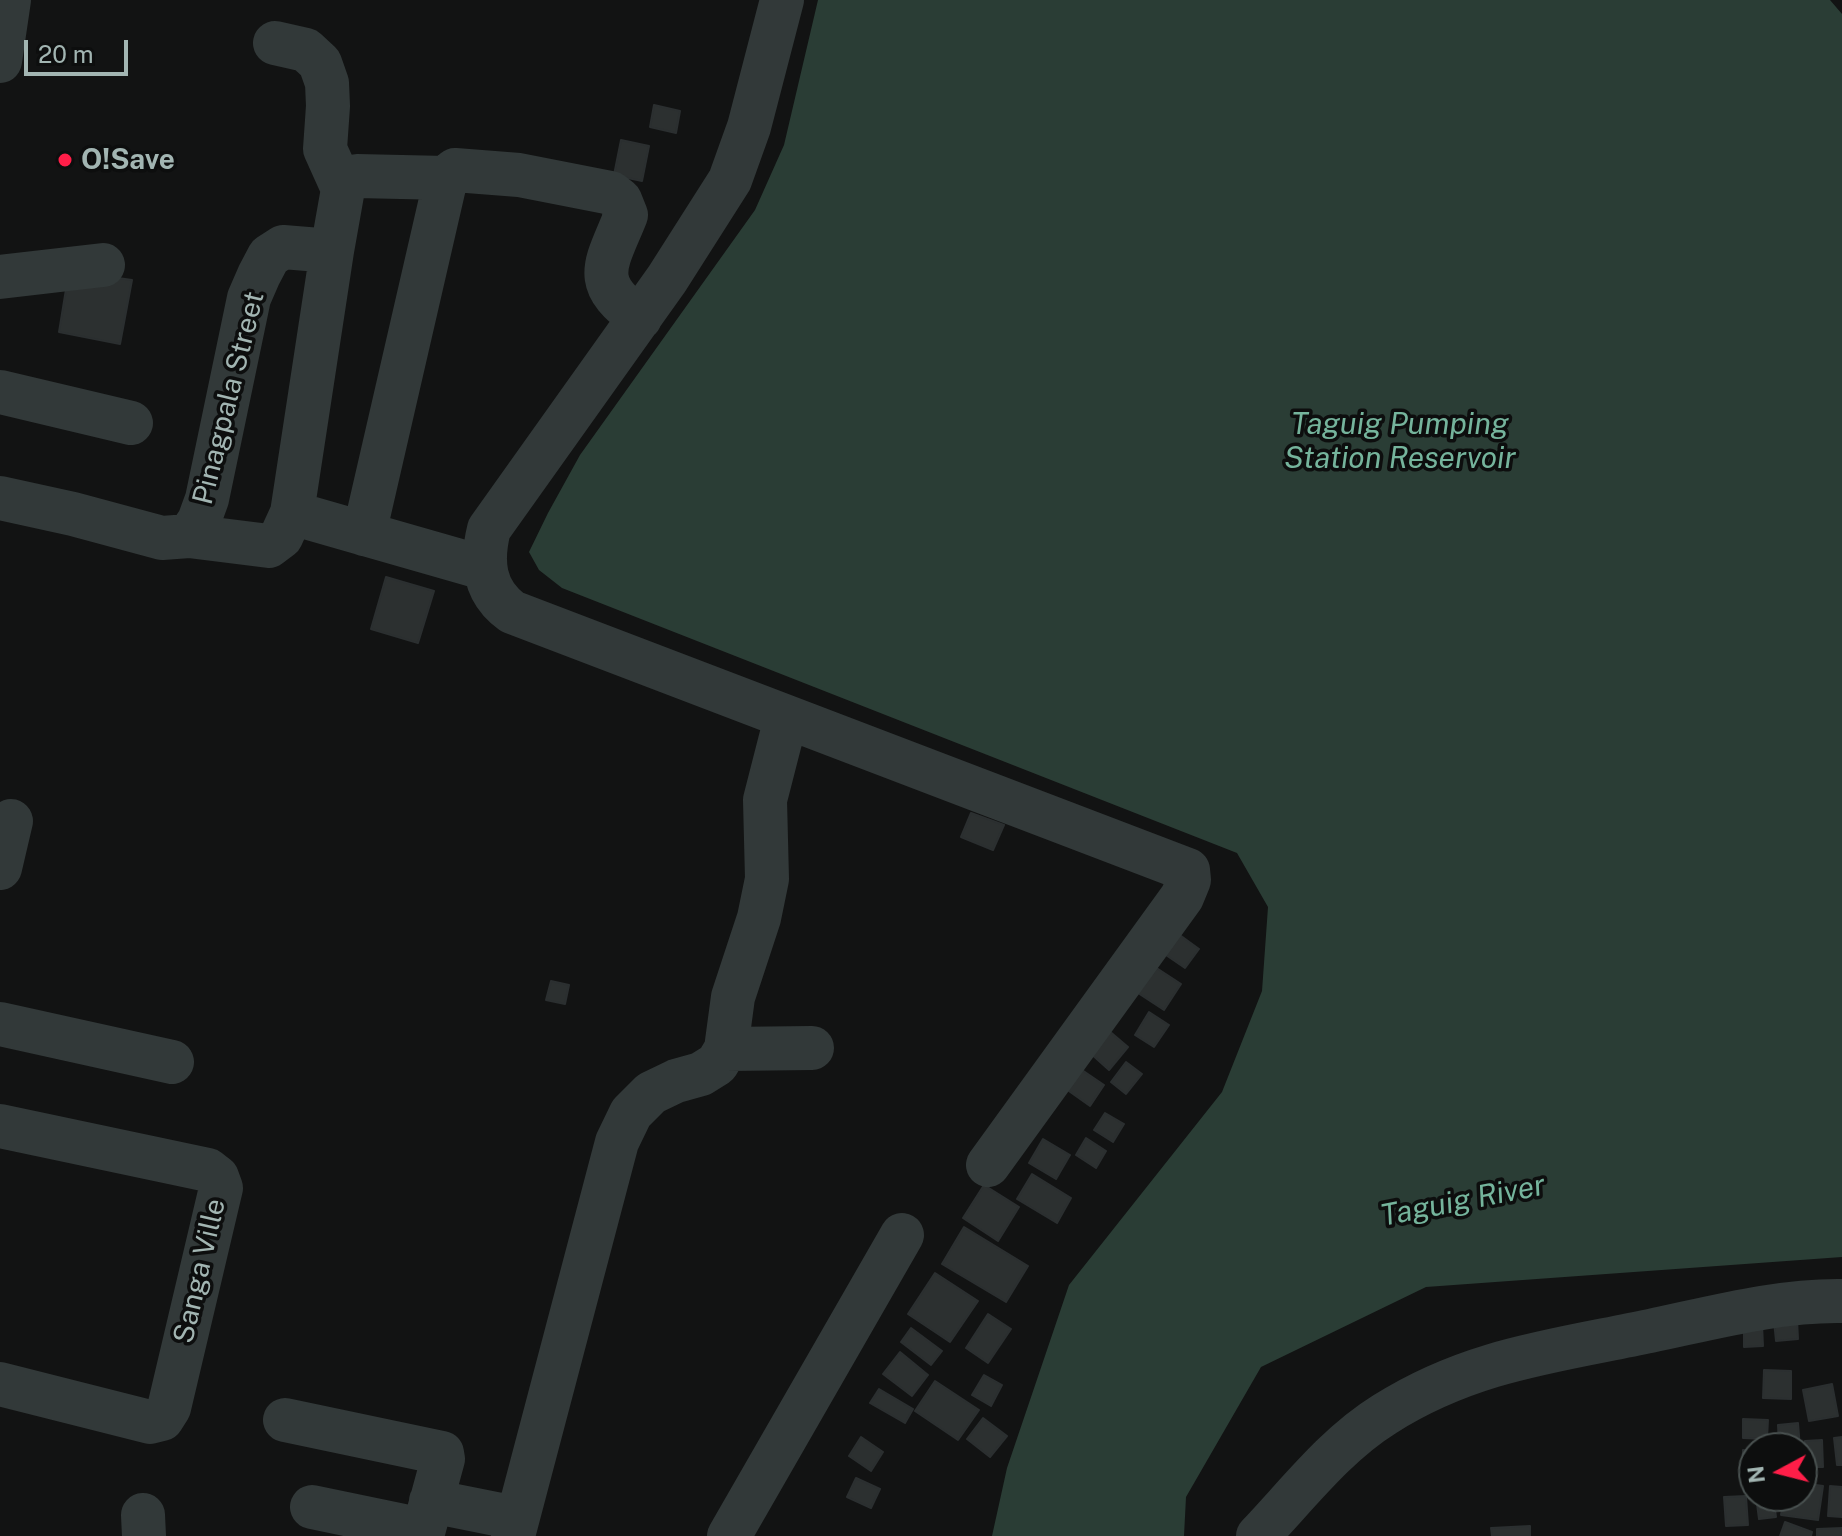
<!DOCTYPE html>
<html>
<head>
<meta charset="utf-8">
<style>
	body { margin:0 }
	#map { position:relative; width:1842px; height:1536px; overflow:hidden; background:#121313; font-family:"Public Sans",sans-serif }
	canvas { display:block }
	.north { position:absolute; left:1738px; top:1432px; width:80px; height:80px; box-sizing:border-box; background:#0d0e0e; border:2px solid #495150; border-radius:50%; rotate:263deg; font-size:22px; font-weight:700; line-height:32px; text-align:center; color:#a2b5b2 }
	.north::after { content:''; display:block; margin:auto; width:28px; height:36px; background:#ff1e48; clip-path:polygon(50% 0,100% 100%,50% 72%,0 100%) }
	.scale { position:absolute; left:24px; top:40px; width:104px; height:36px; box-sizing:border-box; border:4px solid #a2b5b2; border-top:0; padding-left:10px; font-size:24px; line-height:28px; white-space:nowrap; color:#a2b5b2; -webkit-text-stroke:6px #0d0e0e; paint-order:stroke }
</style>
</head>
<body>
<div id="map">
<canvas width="1842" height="1536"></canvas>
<div class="north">N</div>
<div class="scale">20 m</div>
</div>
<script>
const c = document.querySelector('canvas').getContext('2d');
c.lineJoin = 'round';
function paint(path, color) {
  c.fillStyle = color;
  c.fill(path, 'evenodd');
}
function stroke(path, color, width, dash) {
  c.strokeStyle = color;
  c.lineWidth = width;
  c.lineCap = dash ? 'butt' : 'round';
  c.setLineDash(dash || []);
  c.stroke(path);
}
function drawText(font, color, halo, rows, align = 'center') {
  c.font = font + ' "Public Sans",sans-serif';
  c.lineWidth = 7;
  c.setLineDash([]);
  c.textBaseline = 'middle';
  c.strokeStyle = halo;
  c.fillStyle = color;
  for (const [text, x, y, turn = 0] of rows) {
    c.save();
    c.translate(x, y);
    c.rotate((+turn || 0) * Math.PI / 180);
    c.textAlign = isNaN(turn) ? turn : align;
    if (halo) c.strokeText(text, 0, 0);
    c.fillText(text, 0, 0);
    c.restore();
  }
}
paint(new Path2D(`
	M818,0h1012l12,14v1243l-416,30 -165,80 -75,130 -2,39h-192l15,-68 62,-183 153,-193 40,-101 6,-84 -31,-54 -675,-265 -23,-18 -10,-18 19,-39 32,-58 175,-245 29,-65z`), '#2a3d35');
const building = new Path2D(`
	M654,105l26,6 -4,22 -26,-6z
	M621,140l28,6 -7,35 -28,-6z
	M69,271l63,9 -12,64 -61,-12z
	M386,577l48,14 -16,52 -47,-14z
	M971,813l33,12 -11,25 -32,-13z
	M1177,933l22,16 -14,19 -22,-15z
	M1155,967l26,17 -17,26 -26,-17z
	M551,981l18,4 -4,19 -19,-4z
	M1149,1012l20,13 -15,22 -19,-12z
	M1108,1030l20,17 -19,23 -20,-18z
	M1126,1062l16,12 -16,20 -15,-12z
	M1079,1068l25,17 -14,21 -24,-17z
	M1105,1113l19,11 -11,18 -19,-12z
	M1086,1138l20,13 -10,17 -20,-13z
	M1043,1139l27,16 -14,24 -27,-16z
	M1032,1174l39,24 -14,25 -40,-24z
	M984,1185l35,22 -21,34 -35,-23z
	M964,1227l64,39 -22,36 -64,-38z
	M935,1273l43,28 -28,41 -42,-28z
	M988,1314l23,15 -23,34 -22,-15z
	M1797,1319l1,20 -22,2 -2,-20z
	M1744,1324h18l1,22 -19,1z
	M911,1328l31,23 -11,14 -30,-23z
	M900,1352l28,23 -16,21 -29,-22z
	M1764,1370l27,1v28l-28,-1z
	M984,1375l18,10 -11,21 -19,-11z
	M935,1381l44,29 -21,30 -43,-29z
	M1832,1384l6,32 -29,5 -6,-31z
	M879,1389l34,20 -8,14 -35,-20z
	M983,1418l24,18 -17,21 -23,-18z
	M1743,1419l25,1 -1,19 -24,-1z
	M1798,1423l2,25h-21l-1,-23z
	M861,1437l22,15 -12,19 -22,-15z
	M1842,1437v28h-5l-3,-27z
	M1822,1440l1,27h-17l-1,-26z
	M1743,1450l11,1v13l-11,-1z
	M856,1478l24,11 -9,19 -24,-11z
	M1802,1483l21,3 -5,34 -37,-5 3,-19h18z
	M1830,1486l12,1v30l-14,-1z
	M1746,1496l2,29 -22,1 -2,-29z
	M1756,1496h17l3,21 -17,2z
	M1785,1522l27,10 -1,4h-31z
	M1530,1526v10h-38l-1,-8z
	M1842,1528v8h-25v-7z`);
paint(building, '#2c3030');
stroke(building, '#2b2f30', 2);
stroke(new Path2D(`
	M782,0l-33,127 -19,53 -63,99 -178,250c-8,32 -6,62 23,83l676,258 1,10 -7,17 -194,268
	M275,43l31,7 14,13 7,20 1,23 -3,43 18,40
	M0,61l9,-61
	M0,277l103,-12
	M0,392l131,31
	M0,498l73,16 89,24 27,-2 10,-15 8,-22 42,-201 10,-23 10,-19 14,-9 49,4 11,-62 4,-7 10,-6 89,2
	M292,513l192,55
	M364,534l82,-356 9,-8 64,5 92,18 9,7 6,15c-20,50 -37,67 14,103
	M189,536l80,10 12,-9 11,-24 40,-262
	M0,868l11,-47
	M0,1024l172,38
	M726,1049l86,-1
	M0,1126l208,44 9,7 4,11 -52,220 -7,11 -12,3 -150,-38
	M285,1420l157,33 1,6 -21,77
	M431,1501l85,17
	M312,1507l111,23
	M143,1515l1,21
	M513,1536l104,-394 14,-29 20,-20 25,-12 25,-7 16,-10 9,-15 7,-52 26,-79 8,-39 -2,-79 21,-82
	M729,1536l173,-301
	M1258,1536c40,-42 77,-91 127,-122 85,-54 169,-63 265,-83 62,-13 128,-31 192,-30`), '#323939', 44);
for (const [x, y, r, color] of [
	[65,160,8,"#ff1e48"]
]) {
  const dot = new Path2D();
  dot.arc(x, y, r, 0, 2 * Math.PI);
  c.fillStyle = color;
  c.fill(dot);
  stroke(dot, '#0d0e0e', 3);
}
drawText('bold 28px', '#a2b5b2', '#0d0e0e', [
	["O!Save",81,160]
], 'left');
drawText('28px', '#a2b5b2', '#0d0e0e', [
	["Pinagpala Street",229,398,-76],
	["Sanga Ville",200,1271,-77]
]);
drawText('italic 30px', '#75b49c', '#0d0e0e', [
	["Taguig Pumping",1400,425],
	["Station Reservoir",1400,459],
	["Taguig River",1463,1201,-11]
]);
</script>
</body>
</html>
